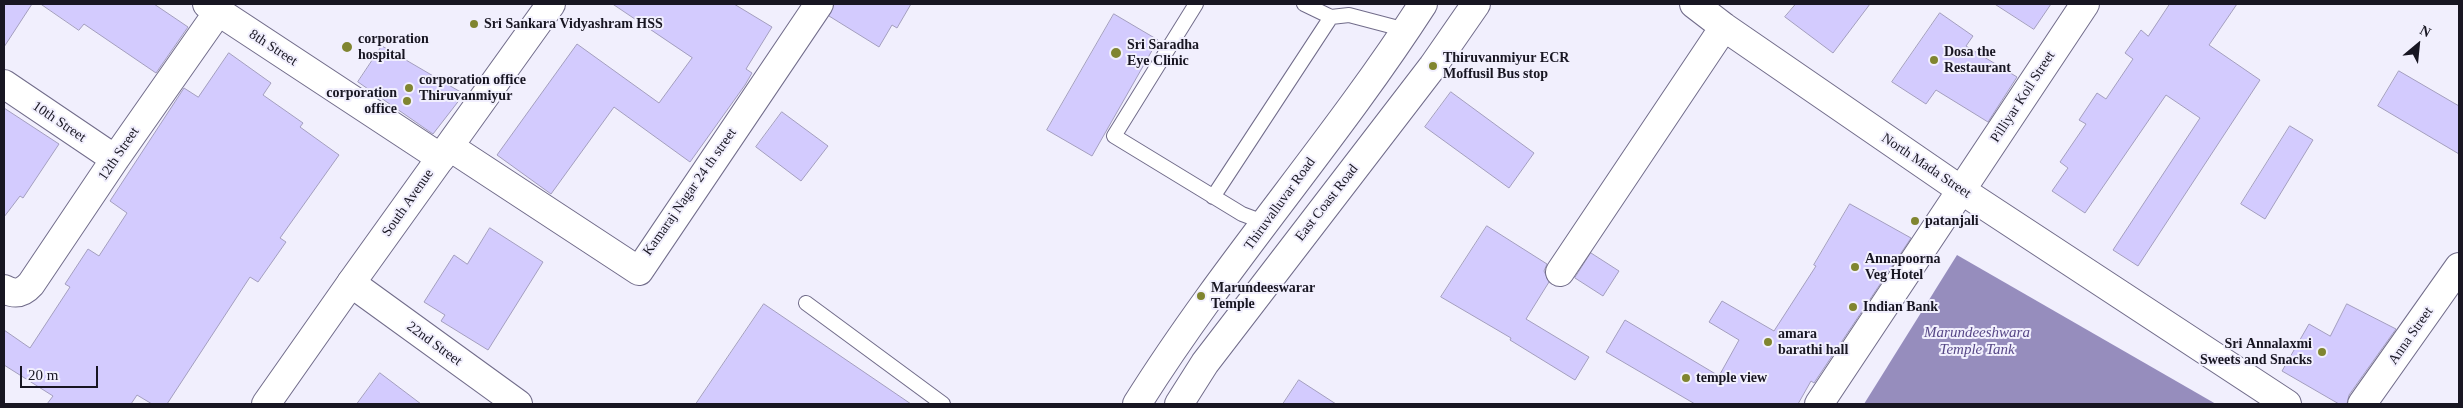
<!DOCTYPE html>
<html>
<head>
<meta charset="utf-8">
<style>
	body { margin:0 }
	#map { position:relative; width:2463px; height:408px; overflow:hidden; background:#f1effd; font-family:Georgia,serif }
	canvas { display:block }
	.frame { position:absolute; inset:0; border:5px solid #181622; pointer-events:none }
	.north { position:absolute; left:2393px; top:20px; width:50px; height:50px; -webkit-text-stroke:4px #f1effd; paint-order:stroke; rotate:28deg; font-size:14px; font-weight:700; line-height:20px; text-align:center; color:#181622 }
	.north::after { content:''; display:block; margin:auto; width:18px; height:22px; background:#181622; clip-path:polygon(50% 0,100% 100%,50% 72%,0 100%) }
	.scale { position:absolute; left:20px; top:366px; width:78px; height:22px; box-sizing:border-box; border:2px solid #181622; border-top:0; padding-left:6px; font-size:15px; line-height:18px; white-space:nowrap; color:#181622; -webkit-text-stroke:4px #f1effd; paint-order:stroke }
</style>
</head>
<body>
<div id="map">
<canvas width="2463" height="408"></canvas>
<div class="frame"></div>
<div class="north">N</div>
<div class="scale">20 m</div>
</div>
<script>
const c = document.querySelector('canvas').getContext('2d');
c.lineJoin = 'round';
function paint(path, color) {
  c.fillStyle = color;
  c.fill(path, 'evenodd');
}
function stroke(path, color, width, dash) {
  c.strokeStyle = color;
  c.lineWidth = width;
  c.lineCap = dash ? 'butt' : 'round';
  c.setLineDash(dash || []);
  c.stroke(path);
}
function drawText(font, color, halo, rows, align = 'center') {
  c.font = font + ' Georgia,serif';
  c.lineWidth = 4;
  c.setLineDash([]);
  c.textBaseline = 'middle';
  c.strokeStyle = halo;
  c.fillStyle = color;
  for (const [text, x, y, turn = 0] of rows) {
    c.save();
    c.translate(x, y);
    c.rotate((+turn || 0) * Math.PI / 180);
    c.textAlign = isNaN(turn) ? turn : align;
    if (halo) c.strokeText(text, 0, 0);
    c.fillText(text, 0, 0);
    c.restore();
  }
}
paint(new Path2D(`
	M1957,255l259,149h-352z`), '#968dbd');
const building = new Path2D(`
	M4,4h28l-28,43z
	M41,4h113l34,23 -32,46 -72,-49 -5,6z
	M613,4h121l38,23 -26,42 6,4 -7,12 -55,77 -76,-55 -63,87 -54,-39 80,-111 82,59 33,-45z
	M834,4h77l-14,24 -5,-3 -13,22 -50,-31z
	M1796,4h74l-37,49 -48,-36z
	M1995,4h56l-17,25z
	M2170,4h67l-28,41 51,35 -122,186 -25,-16 87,-132 -34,-23 -81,118 -33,-22 16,-23 -8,-6 26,-38 -7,-4 18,-27 9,6 27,-40 -8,-6 16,-23 7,6z
	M1940,13l33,23 -7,10 51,31 -29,45 -52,-32 -10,14 -34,-22z
	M1114,14l44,26 -66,116 -45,-26z
	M382,46l82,48 -31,40 -75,-52z
	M229,53l42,30 -8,12 40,28 -3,4 39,28 -59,83 6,4 -28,40 -8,-5 -83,127h-15l-15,-9 -6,9h-84l6,-8 -49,-31v-35l26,18 40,-61 -5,-3 23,-35 11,7 28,-43 -17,-12 74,-113 14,9z
	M2399,71l60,35v48l-81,-48z
	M1451,92l83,61 -25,35 -84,-61z
	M4,108l55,36 -36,54 -3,-2 -16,21z
	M782,112l46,34 -27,35 -45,-34z
	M2290,126l23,14 -48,79 -24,-15z
	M1850,204l61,34 -97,145 -3,-2 -13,23h-103l-89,-52 19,-32 94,56 20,-36 -30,-18 13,-21 52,30 42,-65 -2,-1z
	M1487,226l60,38 -3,7 5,11 -23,37 63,38 -14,23 -65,-40 1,-2 -70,-41z
	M490,228l53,34 -55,88 -47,-29 4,-6 -21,-13 30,-47 13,9z
	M1591,253l28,18 -16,25 -28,-18z
	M764,304l147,100h-215z
	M2347,304l49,25 -47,66 -2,9h-8l-57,-33 27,-47 21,12z
	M380,373l41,31h-64z
	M1299,380l37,24h-53z`);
paint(building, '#d3cbfe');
stroke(building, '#a39ebe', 1);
const service = new Path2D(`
	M1196,4l-82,132 128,78 24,9
	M1304,4l27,13 18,-2 57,15
	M1213,197l118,-180
	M806,303l137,101`);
const minor = new Path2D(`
	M207,4l234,154
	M1694,4l30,23 237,163 326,214
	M4,84l111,75
	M450,147l189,124 180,-267
	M1560,272l164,-245
	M4,289c11,6 19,4 27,-5l84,-125 103,-147
	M1819,404l266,-400
	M2362,404l97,-137`);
const secondary = new Path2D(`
	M266,404l85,-121`);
const primary = new Path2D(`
	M518,404l-167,-121 200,-279
	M1137,404c87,-139 197,-262 286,-400
	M1179,404l26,-41 228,-297 43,-62`);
stroke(service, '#716c8a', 16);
stroke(minor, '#716c8a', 30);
stroke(secondary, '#716c8a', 30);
stroke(primary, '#716c8a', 30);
stroke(service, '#fff', 14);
stroke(minor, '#fff', 28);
stroke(secondary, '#fff', 28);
stroke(primary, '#fff', 28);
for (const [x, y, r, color] of [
	[474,24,5,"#808530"],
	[347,47,6,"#808530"],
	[1116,53,6,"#808530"],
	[1934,60,5,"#808530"],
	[1433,66,5,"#808530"],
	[409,88,5,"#808530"],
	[407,101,5,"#808530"],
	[1915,221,5,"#808530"],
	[1855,267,5,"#808530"],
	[1201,296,5,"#808530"],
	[1853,307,5,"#808530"],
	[1768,342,5,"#808530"],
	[2322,352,5,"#808530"],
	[1686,378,5,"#808530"]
]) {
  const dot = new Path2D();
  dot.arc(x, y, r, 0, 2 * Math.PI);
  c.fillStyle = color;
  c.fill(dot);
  stroke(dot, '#f1effd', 2);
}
drawText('bold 14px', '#181622', '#f1effd', [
	["Sri Sankara Vidyashram HSS",484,24],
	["corporation",358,39],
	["hospital",358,55],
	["Sri Saradha",1127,45],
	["Eye Clinic",1127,61],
	["Dosa the",1944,52],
	["Restaurant",1944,68],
	["Thiruvanmiyur ECR",1443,58],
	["Moffusil Bus stop",1443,74],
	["corporation office",419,80],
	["Thiruvanmiyur",419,96],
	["corporation",397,93,"right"],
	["office",397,109,"right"],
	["patanjali",1925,221],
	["Annapoorna",1865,259],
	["Veg Hotel",1865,275],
	["Marundeeswarar",1211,288],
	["Temple",1211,304],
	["Indian Bank",1863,307],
	["amara",1778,334],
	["barathi hall",1778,350],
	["Sri Annalaxmi",2312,344,"right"],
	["Sweets and Snacks",2312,360,"right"],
	["temple view",1696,378]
], 'left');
drawText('14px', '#181622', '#f1effd', [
	["8th Street",273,48,33],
	["Pilliyar Koil Street",2023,97,-57],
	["10th Street",59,122,34],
	["12th Street",119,154,-56],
	["North Mada Street",1926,166,34],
	["Kamaraj Nagar 24 th street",690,192,-55],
	["South Avenue",408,203,-55],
	["East Coast Road",1327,203,-52],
	["Thiruvalluvar Road",1280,204,-54],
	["Anna Street",2411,336,-55],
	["22nd Street",434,344,36]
]);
drawText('italic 15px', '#574887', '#f1effd', [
	["Marundeeshwara",1977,333],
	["Temple Tank",1977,350]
]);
</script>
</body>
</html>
